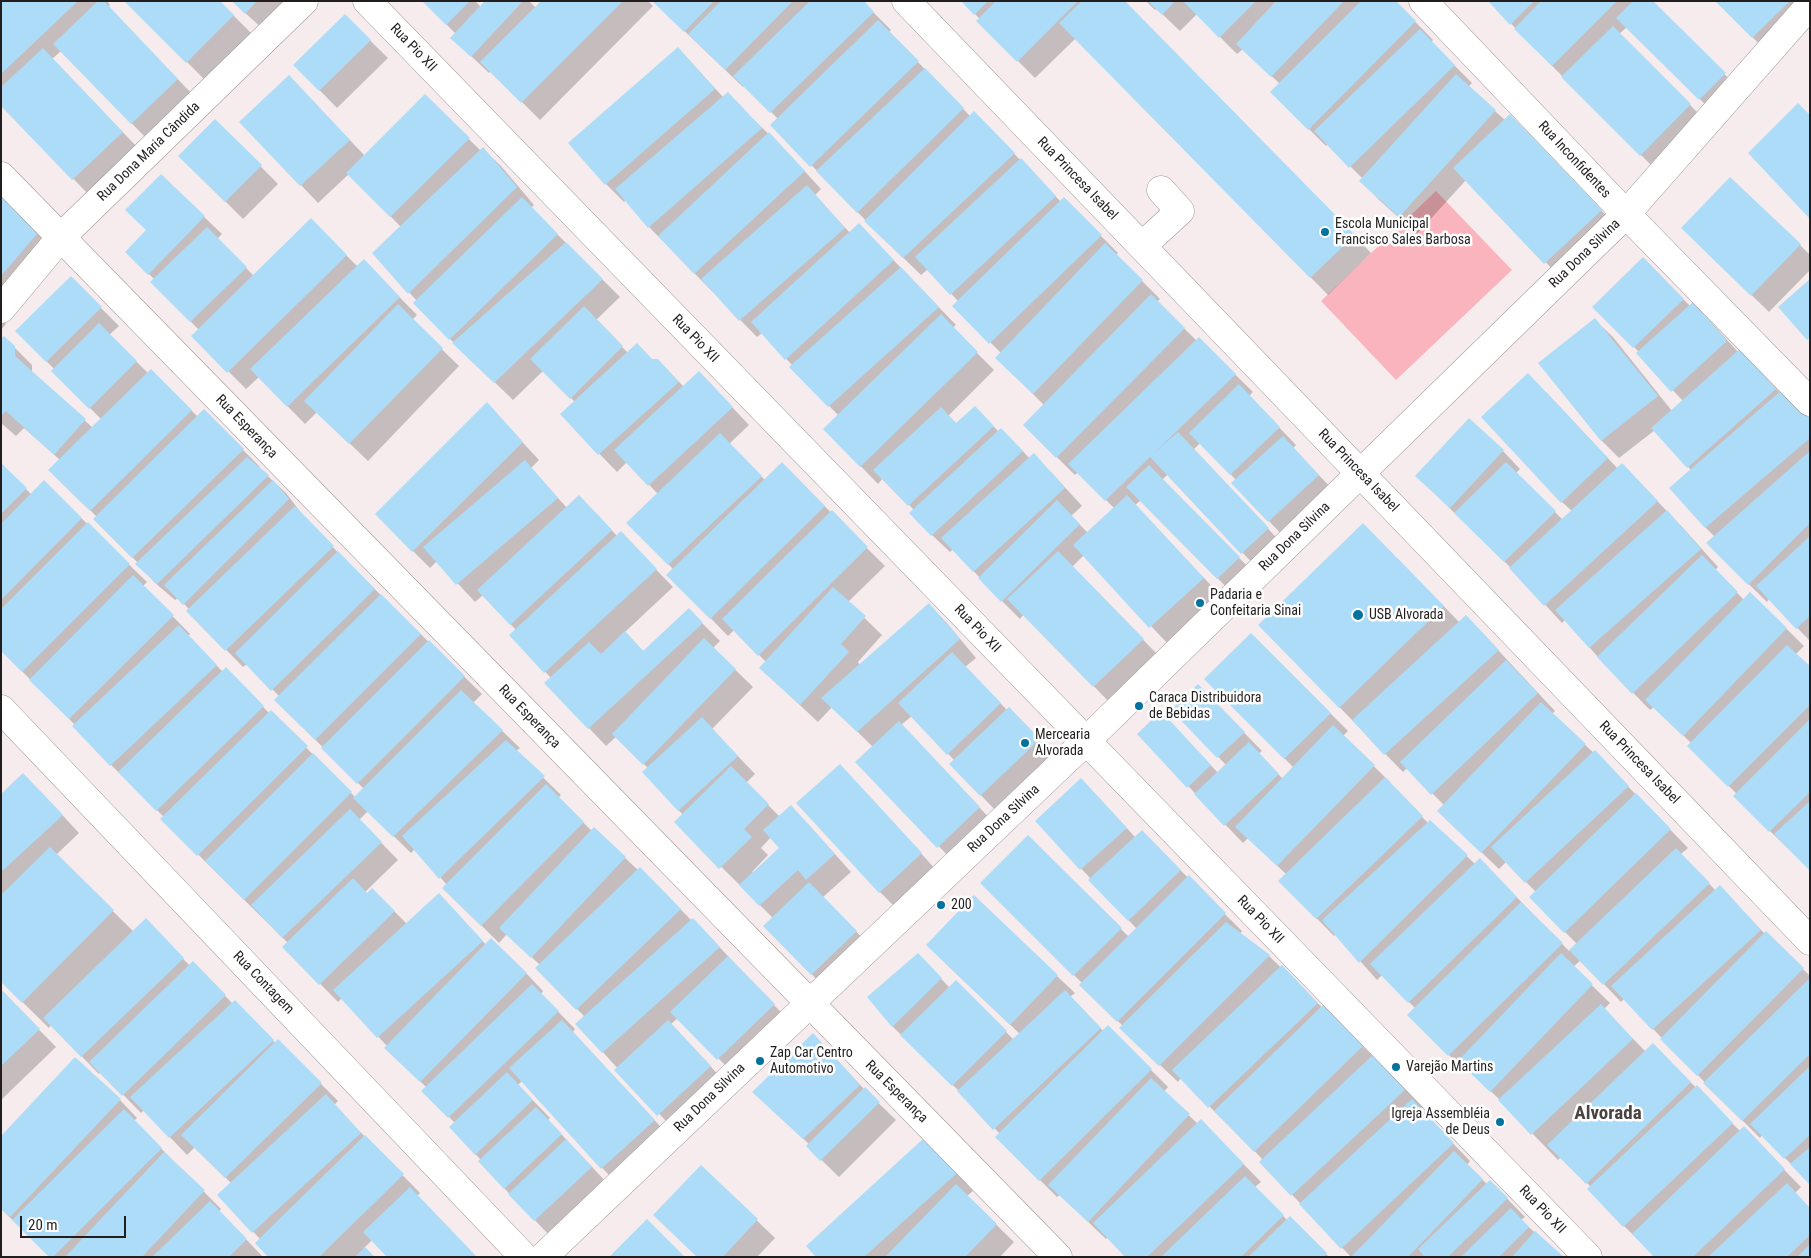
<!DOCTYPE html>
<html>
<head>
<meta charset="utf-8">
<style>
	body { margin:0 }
	#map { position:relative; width:1811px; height:1258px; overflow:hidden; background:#f6eced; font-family:"Roboto Condensed",sans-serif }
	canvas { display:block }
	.frame { position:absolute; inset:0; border:2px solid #221e1e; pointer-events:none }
	.scale { position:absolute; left:20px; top:1216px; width:106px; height:22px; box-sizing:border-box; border:2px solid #221e1e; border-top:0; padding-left:6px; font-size:15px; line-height:18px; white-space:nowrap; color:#221e1e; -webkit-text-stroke:4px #fff; paint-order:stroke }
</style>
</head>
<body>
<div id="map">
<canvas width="1811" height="1258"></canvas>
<div class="frame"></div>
<div class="scale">20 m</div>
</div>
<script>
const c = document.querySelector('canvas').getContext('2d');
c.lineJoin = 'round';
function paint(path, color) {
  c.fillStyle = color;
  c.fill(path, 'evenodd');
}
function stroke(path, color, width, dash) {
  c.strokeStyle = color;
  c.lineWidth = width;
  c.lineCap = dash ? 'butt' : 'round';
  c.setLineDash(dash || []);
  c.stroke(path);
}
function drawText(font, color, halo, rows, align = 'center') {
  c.font = font + ' "Roboto Condensed",sans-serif';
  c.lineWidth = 5;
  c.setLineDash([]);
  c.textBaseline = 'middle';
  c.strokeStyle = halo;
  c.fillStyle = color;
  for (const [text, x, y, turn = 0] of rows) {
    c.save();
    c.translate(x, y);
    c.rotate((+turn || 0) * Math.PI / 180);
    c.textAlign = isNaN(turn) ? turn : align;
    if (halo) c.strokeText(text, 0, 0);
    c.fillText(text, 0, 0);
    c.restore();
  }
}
paint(new Path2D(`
	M1436,191l76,79 -116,110 -75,-79z`), '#fab4bd');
paint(new Path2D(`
	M1,1h106l3,4 -2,2 87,90 -46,44 -88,-90 -9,8 88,91 -49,47 -88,-91 -2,2z
	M126,1h93l32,32 -47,46z
	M232,1h59l-27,29z
	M423,1h52l6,6 6,-6h42l7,7 7,-7h105l5,5 -113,114 -49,-49 -2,2 -19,-18 -14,-21z
	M653,1h209l29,29 -2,2 81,84 21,14 70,72 3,-3 54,54 -2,2 44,44 -3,3 40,39 2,-2 54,53 -4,4 47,49 -3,3 43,45 -50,46 -53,-56 3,-3 -36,-37 -6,6 91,98 -26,23 -91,-96 -6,6 94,95 -21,21 -94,-96 -6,5 86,91 -53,48 -84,-89 -12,12 88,90 -49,47 -87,-90 -4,5 -41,-41h1l-27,-29 -3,3 -18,-17 -18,-25 -31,-32 -5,6 -53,-55 14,-13 -48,-49 2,-1 -31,-33 -5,4 -108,-110 -23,-27 -2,2 -18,-18 -36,-41 108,-95 45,49 22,14 42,41 34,37 -6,6 35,38 26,9 80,83 -4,3 42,42 -46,46 9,8 18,-16 24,24 20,15 11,12 21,13 31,34 -11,10 17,17 26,-25 -36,-36 -3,3 -51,-50 20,-20 -30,-30 -13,-22 -47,-47 5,-4 -31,-33 -7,6 -37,-36 -112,-114 6,-6 -33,-34 -2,2z
	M962,1h162l247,252 -43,42 -252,-257 -41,40 -57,-57 2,-2z
	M1146,1h249l38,39 -2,2 41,41 -4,4 37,33 23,13 90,95 -55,52 -97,-100 -49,54 -39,-35 -17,-18 2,-2 -35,-35 -2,2 -54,-54 8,-8 -37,-35 -6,5 -40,-40 -17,17 -23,-22 -2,1z
	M1489,1h163l90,91 -24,25 -91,-90 -8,7 89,89 -50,49 -95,-95z
	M1717,1h80l-27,54z
	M345,16l43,42 -51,50 -42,-43z
	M307,95l58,61 60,-60 56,55 2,-2 18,17 33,39 -3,3 89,89 -24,23 32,33 24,7h6l26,27 32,3 33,35 -20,19 36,36 17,-16 103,102 -37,36 34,33 -24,27 2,3 69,-60 17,17 30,36 -11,9 42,43 19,16 30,31 -58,56 -47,-49 3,-4 -42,-44 -11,9 96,101 -41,38 -99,-102 16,-15 -41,-40 -14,15 -58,-54 6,-6 -32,-32 -6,6 -60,-61 6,-5 -46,-47 30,-29 -31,-32 -10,10 -56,-58 14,-12 -32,-31 -30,29 -63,-61 -35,-36 2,-2 -44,-48 28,-26 -52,-53 -31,29 -17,-18z
	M215,120l63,64 -35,35 -63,-63z
	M161,176l61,58 -5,5 37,37 57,-56 47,47 6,-6 53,54 -5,5 47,46 -91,95 -51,-49 -12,12 -46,-47 -13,12 -53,-53 6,-6 -47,-48 2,-3 -27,-27 20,-21z
	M1,195l58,52 -58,61z
	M1700,245h100l10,10v15l-41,42z
	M1643,259l47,47 20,15 28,31 2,-1 40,42 30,26v222l-41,-42 -2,3 -59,-58 7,-7 -10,-10 -14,-57 -36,-40 -36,28 -17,-17 -62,-77 55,-44 18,17 59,74 11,-10 -45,-48 1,-1 -45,-45z
	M71,278l48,48 -10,9 39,38 3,-3 47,47 24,12 38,38 -1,1 27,25 19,25 45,47 132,129 -9,9 47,45 -4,3 45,44 -3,3 34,33 2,-2 44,41 2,-2 52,53 18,16 81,86 -55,53 -58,-58 -7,6 56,60 -51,48 -99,-108 8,-7 -49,-49 4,-3 -33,-31 -8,9 -55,-55 3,-3 -32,-36 -4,4 -43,-42 -9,9 39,40 -33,32 2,2 5,-5 35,35 49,-11 30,32 40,28 17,18 -2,3 34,35 -2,3 98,106 -52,48 -97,-105 -4,4 32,33 -2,2 61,65 -57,53 -73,-76 2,-2 -31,-33 5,-4 -32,-32 3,-4 -40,-39 1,-2 -45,-48 -4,4 -54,-55 4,-4 -126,-124 2,-2 -53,-52 -36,-40 -74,-75v-185l31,30 12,-13 103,100 -4,4 47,48 -2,2 35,36 3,-3 43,44 2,-1 85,86 8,-9 -88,-89 3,-4 -32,-32 -4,3 -55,-56 1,-2 -11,-11 -3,2 -21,-18 -16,-19 -43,-44 2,-2 -47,-47 10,-10 -36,-32 -8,8 -15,-13v-82l13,6 18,18v8l61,55 8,-9 -48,-48 2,-1 -38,-39z
	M1,320l5,4 -5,6z
	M1546,392l72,77 22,14 44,46 34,38 -3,3 29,30 7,-6 53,52 -8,8 14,14v202l-76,-74 3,-2 -49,-48 3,-3 -37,-36 -4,3 -52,-53 -33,-37 -3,3 -51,-55 -77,-75 69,-42 17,18 -4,4 47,47 9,-9 -10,-9z
	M487,404l52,56 -8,8 36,40 30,6 20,22 21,15 35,36 -48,45 19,20 45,-42 31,31 -7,7 40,39 -41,42 43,45 -9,9 34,34 28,7 43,48 -28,25 51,53 -45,42 -64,-66 8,-8 -97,-96 7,-7 -39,-43 4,-4 -32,-31 -10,9 -17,-18 -38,-50 -41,-43 6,-5 -33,-35 -8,7 -38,-41 -7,7 -54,-54zM771,837l10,11 -28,25 -1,-1 16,-17 -7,-7z
	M1397,558l63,65 23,11 72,77 -3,3 60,56 76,78 -7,6 35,37 4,-4 45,47 1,-1 44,43v207l-48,-48 -2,3 -38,-38 -98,-101 -3,3 -40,-42 -8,7 37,36 -6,6 42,43 7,-7 87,86 21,15 40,41 -6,6 15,16v48h-154l-32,-31 -33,-39 -30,-30 -3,3 -58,-60 -31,-30 -3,2 -57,-57 6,-7 -33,-33 -5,5 -41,-46 -2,2 -54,-55 6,-7 -38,-36 -5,5 -105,-109 40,-4 40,43 8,-8 -53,-55 42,-7 47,48 -4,3 25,25 11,-11 -88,-89 45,-45 97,97 -5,5 48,47 -1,1 38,39 2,-2 45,43 22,13 72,74 8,-7 -47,-47 6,-5 -30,-30 -7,7 -43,-41 -12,-23 -37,-37 -4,4 -144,-147z
	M857,783l81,89 -41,37 -17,-17z
	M41,792l38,41 -23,22 78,77 12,-12 44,46 3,-3 40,41 20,15 23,25 2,-3 60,60 -4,4 86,88 -56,55 9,9h-103l-10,-18 -41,-44 12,-12 -36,-36 -8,8 -43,-45 -3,3 -40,-41 -2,2 -48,-49 -2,3 -48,-47v-186z
	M1099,798l36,39 24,12 83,82 -2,3 29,22 155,150 -4,3 50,52 -3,4 20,19 3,-3 35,36 -4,3 41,37h-211l-90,-95 2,-2 -35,-37 -1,1 -46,-46 -3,4 -39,-37 -16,-19 -42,-41 1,-2 -101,-100 47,-46 101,100 8,-8 -47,-49 1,-1 -55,-58z
	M918,955l32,33 6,-6 58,58 6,-6 -75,-71 112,13 18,17 -5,4 34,35 4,-5 60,60 -4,5 34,32 21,15 42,43 -6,5 32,33 3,-3 39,40h-202l-19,-20 -2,2 -46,-44 -3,2 -60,-60 3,-3 -41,-43 -66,-64 -24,-30z
	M2,992l54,55 -55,53v-107z
	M813,1034l51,55 32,31 -57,57 -32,-31 2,-2 -38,-35z
	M120,1100l17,18 -3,3 87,88 -2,2 44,46h-212l-50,-48z
	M942,1157l31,34 -6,5 47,46 -14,15h-182z
	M701,1167l74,71 -18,19h-59z`), '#0003');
paint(new Path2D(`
	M1,1h77l-77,73z
	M98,1h6l74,78 -47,45 -78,-80z
	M124,1h96l14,14 -48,48z
	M232,1h25l-12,13z
	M422,1h48l-24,24z
	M485,1h38l-52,56 -21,-19z
	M541,1h82l-102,102 -41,-41z
	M652,1h62l-30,31z
	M721,1h72l-68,69 -37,-36z
	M810,1h54l10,11 -104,101 -37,-37z
	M961,1h27l-14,14z
	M996,1h82l-61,61 -41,-41z
	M1082,1h43l230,234 -45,43 -251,-255z
	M1148,1h27l-13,14z
	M1183,1h73l-37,37z
	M1276,1h68l-73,76 -35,-33z
	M1361,1h35l20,20 -108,109 -38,-38z
	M1488,1h46l-24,24z
	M1541,1h76l-65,65 -38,-37z
	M1633,1h20l73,72 -27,27 -83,-82z
	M1715,1h75l-38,37z
	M345,14l26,26 -52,51 -26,-26z
	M878,20l41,41 -109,106 -40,-42z
	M1613,26l78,78 -51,52 -79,-79z
	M1420,29l35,36 -106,103 -35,-37z
	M678,47l37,42 -110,96 -37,-42z
	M43,48l80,84 -51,48 -71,-74v-19z
	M925,68l39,40 -107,105 -41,-42z
	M1456,74l40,36 -97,107 -40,-36z
	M289,75l61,65 -50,46 -61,-64z
	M728,92l34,36 -114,100 -33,-39z
	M425,94l45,44 -80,79 -44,-44z
	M1798,103l12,12v104l-62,-66z
	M974,111l41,42 -112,105 -39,-37z
	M1510,114l92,96 -58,54 -91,-96z
	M215,119l47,46 -37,37 -47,-46z
	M769,132l36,39 -111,103 -36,-38z
	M483,147l34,40 -109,107 -36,-41z
	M1021,158l35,38 -106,99 -35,-38z
	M161,174l44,42 -57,59 -23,-23 21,-22 -21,-20z
	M1730,177l71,67 -50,52 -70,-68z
	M807,185l38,43 -106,93 -38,-42z
	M1,193l41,35 -41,48z
	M522,197l36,37 -109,106 -36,-37z
	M1064,197l38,38 -113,109 -37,-38z
	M311,218l36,37 -120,118 -36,-37z
	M859,223l35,37 -109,100 -34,-38z
	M207,227l40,40 -57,55 -40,-40z
	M566,242l37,37 -109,104 -42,-40z
	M1105,243l38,37 -110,114 -38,-36z
	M1643,257l41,42 -51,49 -41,-41z
	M364,259l36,38 -113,110 -37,-38z
	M901,267l38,40 -111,100 -39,-40z
	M71,276l31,31 -56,55 -31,-31z
	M1810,279v59l-3,2 -29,-33z
	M1151,294l34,34 -129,130 -33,-33z
	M1693,302l34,39 -56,51 -35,-39z
	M398,304l45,44 -94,96 -45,-43z
	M584,306l39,40 -53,53 -40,-40z
	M941,314l37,38 -118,115 -37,-38z
	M1595,318l63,78 -57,45 -63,-78z
	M99,323l38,38 -48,48 -38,-38z
	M4,336l11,10v10l71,63 -32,36 -48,-44 -5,5v-77z
	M1199,337l37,37 -83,80 25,-22 91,96 -28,26 -91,-97 -45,44 -37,-37z
	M637,343l15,16h6l21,23 -81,73 -38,-41z
	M1740,349l36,40 -89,79 -36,-40z
	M151,369l41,41 -102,101 -42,-41z
	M699,371l34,36 -85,79 -34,-36z
	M1528,373l80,85 -47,45 -80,-86z
	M1239,384l41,43 -50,48 -41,-42z
	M1783,389l27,30v19l-105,90 -36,-40z
	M487,402l36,40 -111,110 -37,-38z
	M975,406l19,20 -86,80 -35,-36 68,-63 15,16z
	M204,409l40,40 -112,109 -39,-39z
	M1469,418l35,32 -54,58 -35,-32z
	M1001,428l22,23 -92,85 -22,-23z
	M720,433l42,43 -94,89 -42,-42z
	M1283,436l36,39 -51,47 -37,-39z
	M1810,451v72l-62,62 -42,-42z
	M1034,453l31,35 -92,84 -32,-34z
	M247,457l22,18 -112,109 -22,-20z
	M525,460l33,38 -102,87 -33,-38z
	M782,462l43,44 -115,113 -44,-44z
	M1506,462l50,49 -52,51 -50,-49z
	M1,463l26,25 -26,26z
	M1622,463l36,38 -114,105 -35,-38z
	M1149,465l91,92 -23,22 -91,-92z
	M44,480l38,38 -81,82v-76z
	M273,480l16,19 -106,106 -19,-20z
	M579,495l33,35 -102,95 -33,-35z
	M1127,495l77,83 -55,50 -76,-83z
	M1057,500l23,24 -79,78 -23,-24z
	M295,506l39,40 -109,105 -39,-40z
	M832,510l36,37 -110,109 -36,-37z
	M1667,510l34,39 -112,99 -34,-38z
	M88,522l42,42 -108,108 -21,-21v-42z
	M1363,523l81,83 -105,102 -81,-83z
	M621,531l36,38 -113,104 -35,-38z
	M1810,536v80l-14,13 -40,-43z
	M338,551l37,38 -104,102 -36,-38z
	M1058,551l86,88 -51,48 -86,-88z
	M1702,555l36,37 -106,102 -35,-37z
	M133,575l41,40 -105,104 -40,-39z
	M833,587l33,29 -25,28 8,8 -49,53 -41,-37z
	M1750,592l37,36 -104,108 -38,-36z
	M381,594l40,40 -106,106 -41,-40z
	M929,603l31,36 -103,93 -36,-34z
	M689,608l14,15 -115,106 -44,-46 45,-41 12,12 24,-23 18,20z
	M1466,615l33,35 -115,105 -32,-35z
	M179,625l38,40 -107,101 -38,-40z
	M1251,633l80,80 -47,46 -80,-80z
	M704,638l32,31 -93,96 -31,-31z
	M429,640l36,36 -108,108 -36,-36z
	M1787,645l23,21v39l-82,82 -41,-41z
	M952,652l49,51 -54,52 -49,-52z
	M1506,660l32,33 -107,102 -31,-33z
	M226,667l38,39 -108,105 -38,-39z
	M1198,684l47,48 -28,26 -46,-48z
	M461,690l42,40 -110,107 -40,-39z
	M1541,702l45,42 -105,109 -44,-42z
	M1009,707l31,32 -60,57 -31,-32z
	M271,710l37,36 -111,110 -37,-37z
	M1161,711l50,54 -24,23 -50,-54z
	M702,717l36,39 -60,55 -36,-39z
	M1810,719v73l-41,40 -36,-36z
	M899,721l81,86 -43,41 -82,-86z
	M1333,725l42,40 -98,101 -42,-39z
	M506,740l39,36 -106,103 -37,-43z
	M1249,742l30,32 -55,52 -30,-32z
	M1595,750l34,36 -104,97 -34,-36z
	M313,753l39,39 -108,108 -39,-39z
	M840,764l82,89 -43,40 -83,-90z
	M731,766l38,38 -25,25 8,8 -33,32 -45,-47z
	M23,773l40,42 -62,57v-78z
	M1385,777l38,39 -107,103 -38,-38z
	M1081,778l46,50 -47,42 -45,-49z
	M546,784l38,38 -103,104 -39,-38z
	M1636,793l35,36 -107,104 -35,-36z
	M1810,801v70l-36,-37z
	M791,805l44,49 -29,26 -8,-10 -39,36 -20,-21 40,-37 -16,-18z
	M350,809l32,33 -100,96 -31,-33z
	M1430,820l38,35 -109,108 -37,-43z
	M594,827l32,30 -95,101 -32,-30z
	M1142,830l39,40 -53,51 -40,-41z
	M1028,835l94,93 -49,48 -93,-93z
	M50,847l64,63 -92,93 -21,-21v-87z
	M1676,848l34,35 -107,102 -34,-35z
	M1480,858l37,39 -109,106 -38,-39z
	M640,867l41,42 -105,101 -41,-42z
	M1189,875l37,38 -109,109 -38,-37z
	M353,878l14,15 5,-5 23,23 -76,74 -37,-38z
	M809,882l48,49 -46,44 -48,-49z
	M1720,885l41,45 -109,100 -41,-44z
	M439,893l44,48 -106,97 -44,-48z
	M974,895l84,80 -48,50 -84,-80z
	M1521,902l42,41 -115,113 -41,-41z
	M146,918l38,40 -103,99 -38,-39z
	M693,918l27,29 -118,106 -27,-29z
	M1226,922l44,33 -111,111 -40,-38z
	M1766,931l38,37 -107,108 -37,-37z
	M491,938l36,35 -107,109 -36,-34z
	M918,953l24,25 -50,49 -25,-30z
	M1561,953l32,31 -103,108 -32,-31z
	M728,956l47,48 -58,56 -47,-48z
	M193,961l33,34 -104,101 -33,-34z
	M1282,965l36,38 -110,105 -36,-38z
	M1810,978v76l-68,67 -39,-38z
	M956,980l51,51 -55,55 -52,-51z
	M532,984l27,27 -111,107 -27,-27z
	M1,989l39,40 -39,37z
	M1065,990l36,38 -108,102 -36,-39z
	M235,1000l39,40 -105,98 -39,-41z
	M1601,1004l32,35 -102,96 -33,-35z
	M1323,1005l40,41 -109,106 -40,-41z
	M562,1020l93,100 -54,49 -92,-101z
	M668,1020l43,46 -54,50 -43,-46z
	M1108,1025l44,44 -113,112 -44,-44z
	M813,1033l47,52 -57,54 -51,-47z
	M278,1039l44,44 -97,95 -44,-43z
	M1653,1043l38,39 -105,102 -39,-39z
	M1375,1053l32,35 -116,108 -32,-34z
	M75,1057l46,42 -111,118 -9,-8v-73z
	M1810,1066v69l-26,24 -34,-35z
	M507,1072l26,28 -58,55 -26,-28z
	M1151,1078l39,36 -102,108 -40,-37z
	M1697,1085l36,38 -110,104 -36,-38z
	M865,1087l15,15 -60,59 -14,-15z
	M326,1094l35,39 -109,100 -35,-38z
	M1412,1099l42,44 -113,106 -42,-45z
	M536,1107l26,27 -58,55 -26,-28z
	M124,1109l38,39 -109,109h-4l-37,-37z
	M1201,1119l43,45 -97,93h-22l-32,-34z
	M1744,1126l41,43 -92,88h-39l-22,-23z
	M365,1135l39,39 -85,83h-51l-13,-14z
	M924,1138l33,35 -93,84h-48l-10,-11z
	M566,1139l26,28 -58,54 -26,-27z
	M1810,1147v38l-20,-21z
	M1454,1151l29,28 -75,78h-57z
	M164,1152l41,38 -63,67h-77z
	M701,1165l57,54 -35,38h-26l-44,-42z
	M1245,1176l39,39 -43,42h-80z
	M1490,1180l18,18 -60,59h-23l-7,-8z
	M1787,1183l23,25v27l-23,22h-79z
	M956,1184l41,40 -32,33h-80z
	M410,1187l67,70h-90l-24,-25z
	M210,1201l37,38 -18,18h-77z
	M1511,1208l18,19 -30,30h-38z
	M1290,1216l37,37 -3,4h-76z
	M647,1219l38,38h-76z
	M1535,1231l29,26h-52z
	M1810,1244v13h-13z
	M365,1247l10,10h-20z`), '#acdcf7');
const minor = new Path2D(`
	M367,1l1221,1256
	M906,1l904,940
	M1423,1l203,213 184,188
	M1,176l1057,1081
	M1142,246l38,-35 -19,-21
	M1,309l60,-72 243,-236
	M1,709l523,548
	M543,1257l543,-516 540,-527 184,-209`);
stroke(minor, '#9f9596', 29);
stroke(minor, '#fff', 28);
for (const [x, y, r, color] of [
	[1325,232,5,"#00729d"],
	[1200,603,5,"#00729d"],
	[1358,615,6,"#00729d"],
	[1139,706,5,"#00729d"],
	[1025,743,5,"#00729d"],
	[941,905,5,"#00729d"],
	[760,1061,5,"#00729d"],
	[1396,1067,5,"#00729d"],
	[1500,1122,5,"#00729d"]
]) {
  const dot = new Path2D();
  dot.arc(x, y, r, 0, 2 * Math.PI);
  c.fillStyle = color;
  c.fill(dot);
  stroke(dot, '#fff', 2);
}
drawText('14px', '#221e1e', '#fff', [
	["Rua Pio XII",413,48,46],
	["Rua Dona Maria Cândida",149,152,-44],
	["Rua Inconfidentes",1574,160,47],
	["Rua Princesa Isabel",1077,179,46],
	["Rua Dona Silvina",1585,254,-44],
	["Rua Pio XII",695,339,46],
	["Rua Esperança",246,427,46],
	["Rua Princesa Isabel",1358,471,46],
	["Rua Dona Silvina",1295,537,-44],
	["Rua Pio XII",977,629,46],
	["Rua Esperança",529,717,46],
	["Rua Princesa Isabel",1639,763,46],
	["Rua Dona Silvina",1004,819,-43],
	["Rua Pio XII",1260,920,46],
	["Rua Contagem",263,983,46],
	["Rua Esperança",896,1092,45],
	["Rua Dona Silvina",710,1098,-44],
	["Rua Pio XII",1542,1210,46]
]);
drawText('14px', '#221e1e', '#fff', [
	["Escola Municipal",1335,224],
	["Francisco Sales Barbosa",1335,240],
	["Padaria e",1210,595],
	["Confeitaria Sinai",1210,611],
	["USB Alvorada",1369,615],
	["Caraca Distribuidora",1149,698],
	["de Bebidas",1149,714],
	["Mercearia",1035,735],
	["Alvorada",1035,751],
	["200",951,905],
	["Zap Car Centro",770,1053],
	["Automotivo",770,1069],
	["Varejão Martins",1406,1067],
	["Igreja Assembléia",1490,1114,"right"],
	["de Deus",1490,1130,"right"]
], 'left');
drawText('bold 19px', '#4a4243', '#fff', [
	["Alvorada",1608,1114]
]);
</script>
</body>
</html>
